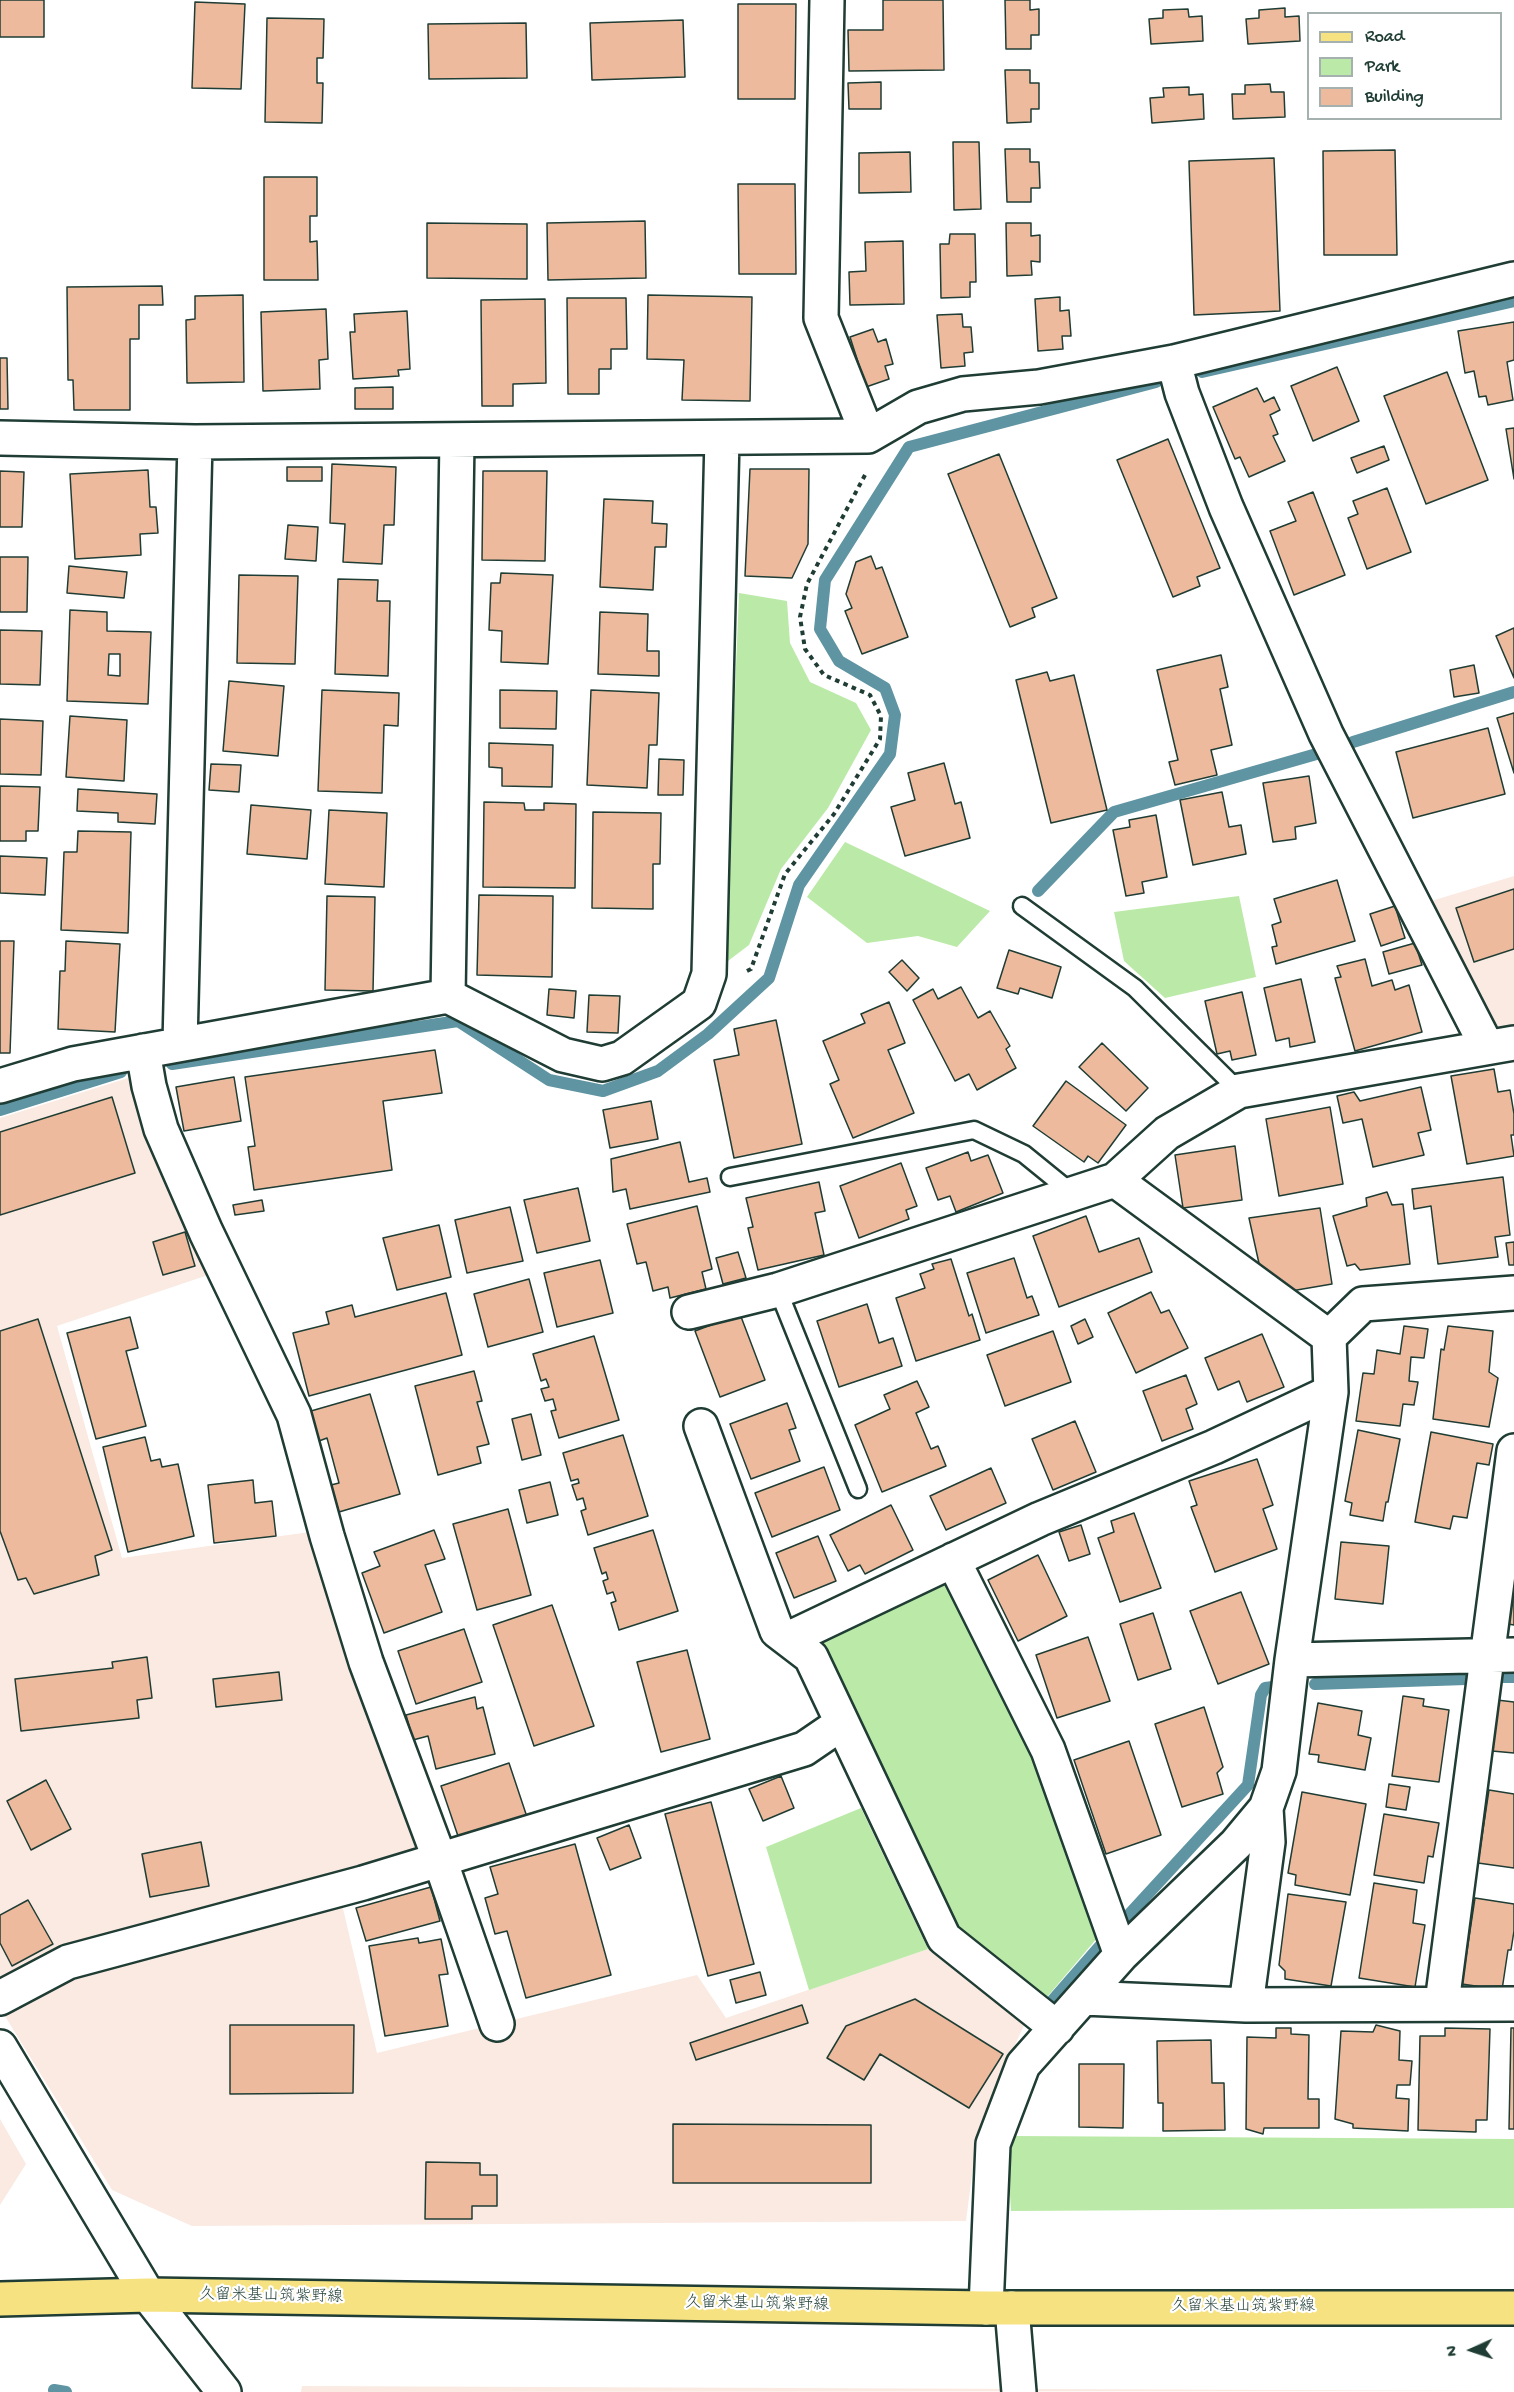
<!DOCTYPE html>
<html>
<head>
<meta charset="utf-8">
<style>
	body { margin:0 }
	#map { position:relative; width:1514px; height:2392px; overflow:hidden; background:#fff; font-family:"Gochi Hand",sans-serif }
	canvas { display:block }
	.legend { position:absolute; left:1307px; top:12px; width:195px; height:108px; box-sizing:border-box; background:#fff; border:2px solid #a5b1ae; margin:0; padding:8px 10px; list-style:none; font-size:18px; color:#1f3d34 }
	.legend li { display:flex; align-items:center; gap:12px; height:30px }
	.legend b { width:30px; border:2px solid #a5b1ae }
	.north { position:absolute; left:1442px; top:2320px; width:60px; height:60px; -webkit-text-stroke:4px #fff; paint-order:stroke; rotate:267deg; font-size:16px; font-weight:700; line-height:24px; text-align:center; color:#1f3d34 }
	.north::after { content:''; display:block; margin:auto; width:21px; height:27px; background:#1f3d34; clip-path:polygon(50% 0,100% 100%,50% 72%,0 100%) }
</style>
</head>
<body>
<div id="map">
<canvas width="1514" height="2392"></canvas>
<ul class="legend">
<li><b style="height:8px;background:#f6e281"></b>Road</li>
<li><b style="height:16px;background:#bbeaa8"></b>Park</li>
<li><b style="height:16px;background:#edba9e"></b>Building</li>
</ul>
<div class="north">N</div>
</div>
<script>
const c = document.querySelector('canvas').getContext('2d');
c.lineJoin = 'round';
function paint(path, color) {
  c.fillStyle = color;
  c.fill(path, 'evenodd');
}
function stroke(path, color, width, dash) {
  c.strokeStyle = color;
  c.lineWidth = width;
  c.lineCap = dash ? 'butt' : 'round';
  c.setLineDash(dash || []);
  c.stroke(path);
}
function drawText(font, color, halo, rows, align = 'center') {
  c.font = font + ' "Gochi Hand","Klee One",sans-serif';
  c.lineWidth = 4.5;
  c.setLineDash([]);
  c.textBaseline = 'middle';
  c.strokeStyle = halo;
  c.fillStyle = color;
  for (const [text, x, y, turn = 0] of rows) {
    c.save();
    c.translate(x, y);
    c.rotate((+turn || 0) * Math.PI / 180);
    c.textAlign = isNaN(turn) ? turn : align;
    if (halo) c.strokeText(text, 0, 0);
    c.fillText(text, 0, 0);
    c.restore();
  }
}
paint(new Path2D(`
	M1514,876v153l-21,2 -65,-129z
	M128,1078l89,194 -160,54 65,232 195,-27 106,320 -423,133v-866z
	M341,1900l36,153 320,-78 29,43 202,-69 99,70 -25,54 -28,87 -8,61 -774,5 -80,-36 -109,-177 75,-45z
	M0,2119l26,45 -26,41z
	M302,2386l1212,5 -1213,1z`), '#faeae2');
paint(new Path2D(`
	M739,593l48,8 3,42 20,39 46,21 15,27 -43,78 -47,61 -32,76 -25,19z
	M845,842l145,69 -33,36 -39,-11 -51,7 -60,-46z
	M1239,896l17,81 -91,21 -41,-37 -10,-49z
	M933,1581l17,3 85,162 63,191 -51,60 -96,-73 -129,-280 1,-10z
	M861,1808l67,141 -119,41 -43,-143z
	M1015,2136l499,3v69l-503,3 -3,-48z`), '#bbeaa8');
stroke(new Path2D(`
	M1202,372l312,-71
	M1353,742l161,-50
	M1038,891l76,-79 206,-59
	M172,1064l286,-43 91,59 54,11 55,-20 50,-37 61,-56 30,-93 91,-131 5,-39 -10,-27 -46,-27 -19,-32 5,-49 84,-133 247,-65
	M0,1110l121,-38
	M1500,1677h14
	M1315,1684l151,-5
	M1124,1920l124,-135 13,-90 4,-7 8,-1
	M1053,2000l48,-55
	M54,2390l12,2`), '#5f94a2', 12);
const building = new Path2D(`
	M0,0h44v37h-44z
	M883,0h60l1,70 -95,1 -1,-41h35z
	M1005,0h25v10l9,-1v26h-8v14h-25z
	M195,2l50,2 -4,85 -49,-1z
	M738,4h58l-1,95h-57z
	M1285,8v9l14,-1 1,25 -52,3 -2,-25 13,-1v-8z
	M1188,9l1,8 13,-1 1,25 -52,3 -2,-25 14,-1v-8z
	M267,18l57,1 -1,39h-6v25h6l-1,40 -57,-1z
	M683,20l2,57 -93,3 -2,-57z
	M526,23l1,55 -98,1 -1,-55z
	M1005,70h25v13h9v26h-8v13l-24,1z
	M881,82v27h-32l-1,-26z
	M1270,84l1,8h13l1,25 -52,2 -1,-25h13v-9z
	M1189,87v8l14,-1 1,25 -52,4 -2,-25 14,-1 -1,-9z
	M953,142h26l2,67 -27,1z
	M1005,149h25v13h9l1,26h-9v14h-24z
	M1395,150l2,105h-73l-1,-104z
	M910,152l1,40 -52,1v-40z
	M1274,158l6,153 -86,4 -5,-154z
	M264,177h53v39h-7v26l7,-1 1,39h-54z
	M738,184h57l1,90h-57z
	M645,221l1,57 -98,2 -1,-57z
	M427,223l100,1v55l-100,-1z
	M1006,223h25v13l9,-1v27l-9,-1 1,14 -25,1z
	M950,234h25l1,48h-6v15l-29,1 -1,-54h9z
	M903,241l1,63 -54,1 -1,-33 17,-1 -1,-29z
	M162,286l1,19h-24v34h-9v71h-56l-1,-30h-5l-1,-93z
	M243,295l1,87 -57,1 -1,-63 9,-1v-23z
	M648,295l104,2 -2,104 -68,-1 2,-40 -37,-1z
	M1060,297v14l9,-1 2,26h-9l1,13 -25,2 -3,-52z
	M567,298h59l1,51h-16v20h-12v25h-31z
	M545,299l1,84 -33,1v22h-31l-1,-106z
	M326,309l2,50 -9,1 1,29 -57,2 -2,-79z
	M407,311l3,58 -12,1 1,6 -46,3 -3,-47h5l-1,-18z
	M962,314l1,13h8l2,25 -9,1 1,13 -24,2 -4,-53z
	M1514,322v38l-7,2 6,38 -25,5 -2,-9 -7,1 -5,-26 -9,2 -7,-42z
	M873,329l5,13 8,-3 7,25 -8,2 4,13 -23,8 -16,-50z
	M0,358h7l1,51h-8z
	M1337,367l22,54 -46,20 -22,-55z
	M1447,372l41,108 -62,24 -42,-108z
	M393,387v22h-38v-21z
	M1257,388l7,14 10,-5 6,13 -10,5 8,19 -5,2 12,25 -36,16 -9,-20 -5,2 -22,-52z
	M1514,428v51l-8,-50z
	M1168,439l52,129 -23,9 3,9 -27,11 -56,-137z
	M1384,446l5,14 -32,13 -6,-15z
	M999,454l58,144 -25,10 3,9 -25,10 -62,-153z
	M332,464l64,3 -2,58h-10l-2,39 -39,-2 2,-38 -15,-1z
	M287,467h35v14h-35z
	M750,469h59l-1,75 -16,34 -47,-2z
	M148,470l2,37h6l2,26 -18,1 1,21 -66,4 -5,-85z
	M0,471l24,1 -2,55h-22z
	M483,471h64l-2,90 -63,-1z
	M1387,488l24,64 -44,17 -19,-51 10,-4 -5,-13z
	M1313,492l32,83 -51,20 -24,-64 26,-10 -8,-19z
	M604,499l49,2 -1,22 15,1 -1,23h-11l-2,43 -53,-3z
	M288,525l30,2 -2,34 -31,-2z
	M871,556l5,13 6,-2 26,70 -46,17 -17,-43 7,-3 -6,-14 10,-32z
	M0,557h28l-1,55h-27z
	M69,566l58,6 -3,26 -57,-5z
	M501,573l52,2 -5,89 -47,-2 1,-31 -13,-1 2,-47h9z
	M239,575l59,1 -3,88 -58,-1z
	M338,579l40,1 -1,21h13l-2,75 -53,-2z
	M70,610l37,2v19l44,1 -3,72 -81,-3zM109,654h11v22l-12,-1z
	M600,612l48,2 -1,37h12v25l-61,-2z
	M1514,628v50l-18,-42z
	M0,630l42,1 -2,54 -40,-1z
	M1221,655l7,32 -8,2 12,56 -21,5 6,25 -42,10 -6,-23 9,-2 -21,-90z
	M1474,665l5,28 -25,4 -4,-27z
	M1047,672l3,9 24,-6 33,135 -56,13 -35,-143z
	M229,681l55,5 -6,70 -55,-5z
	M322,690l77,3 -1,33 -14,-1 -2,68 -64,-2z
	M500,690l57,1 -1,38 -56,-1z
	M591,690l68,3 -2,52h-8l-2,43 -60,-3z
	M1514,713v60l-17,-55z
	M70,716l57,4 -3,61 -58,-4z
	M0,719l43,2 -2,54 -41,-1z
	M1488,728l17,66 -92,24 -17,-66z
	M489,743l64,2 -1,42 -50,-1v-18l-13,-1z
	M659,759l25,1 -1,35h-25z
	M944,763l11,41 6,-2 9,36 -65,18 -14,-49 24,-7 -7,-27z
	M211,764l30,1 -2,27 -30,-2z
	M1309,776l7,47 -21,4 1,12 -23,3 -10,-59z
	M0,786l40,1 -2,44h-12v10h-26z
	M78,789l79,5 -2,30 -37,-2v-9l-41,-2z
	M1222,792l7,35 12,-2 5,29 -53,11 -13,-65z
	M484,802l40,1 1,7h19v-7l32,1 -1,84 -92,-1z
	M251,805l60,5 -4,49 -60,-5z
	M329,810l58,3 -3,74 -59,-3z
	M593,812l68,1 -1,51h-7v45l-61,-1z
	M1156,815l11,62 -25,5 2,11 -18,3 -13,-66 17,-3 -1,-7z
	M78,831l53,1 -3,101 -67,-3 3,-78h13z
	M0,856l47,2 -2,37 -45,-2z
	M1337,880l18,61 -79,23 -4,-17 5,-1 -5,-21 9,-3 -7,-23z
	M1514,889v60l-40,13 -18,-54z
	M479,895l74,1 -1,81 -75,-2z
	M327,896l48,1 -2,94 -48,-1z
	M1395,906l10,32 -24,8 -11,-32z
	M0,941h14l-4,112h-10z
	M66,941l54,3 -5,88 -57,-3 2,-58h5z
	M1415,943l7,22 -33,9 -6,-22z
	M1009,950l52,17 -9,31 -32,-10 -2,6 -21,-6z
	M1365,959l7,27 20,-6 3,10 14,-5 13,47 -67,19 -20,-73 6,-1 -4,-11z
	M902,960l17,18 -12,13 -18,-19z
	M1301,979l14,63 -25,5 -1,-9 -13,3 -12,-53z
	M961,987l17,31 12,-7 20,35 -4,3 10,19 -39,22 -8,-16 -14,7 -42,-81 20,-11 5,10z
	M549,989l27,2 -2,27 -27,-3z
	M1242,992l14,63 -24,5 -2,-9 -13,3 -12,-53z
	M589,995l31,1 -2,37 -31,-1z
	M889,1002l16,41 -17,7 26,63 -61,25 -23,-54 9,-4 -16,-39 42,-18 -4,-9z
	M776,1020l26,124 -68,14 -20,-98 25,-5 -5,-26z
	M1102,1043l46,45 -22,23 -47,-44z
	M435,1050l7,43 -59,8 9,69 -138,20 -6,-43 7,-1 -10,-69z
	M1494,1069l4,23 12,-2 4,24v21h-3l3,21 -47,8 -16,-88z
	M234,1077l7,44 -57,10 -8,-44z
	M1066,1081l60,44 -28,38 -10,-7 -4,6 -51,-36z
	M1421,1087l10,43 -13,3 6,22 -51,12 -11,-48 -19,4 -6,-27 17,-4 6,9z
	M112,1097l23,76 -135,42v-83z
	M651,1101l7,38 -48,9 -7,-38z
	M1330,1107l13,77 -64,12 -13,-77z
	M680,1142l9,40 18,-4 3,14 -80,17 -4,-20 -13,3 -2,-33z
	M1235,1146l7,54 -59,8 -8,-53z
	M968,1152l3,9 17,-6 15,38 -47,19 -6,-16 -12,4 -12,-32z
	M901,1163l16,43 -11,4 3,9 -50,19 -19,-52z
	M1503,1177l7,58 -15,2 3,20 -60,7 -7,-58 -17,3 -2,-20z
	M819,1182l6,29 -10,2 9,42 -66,15 -10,-42 5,-1 -7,-29z
	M578,1188l12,53 -53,12 -13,-53z
	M1387,1192l5,13 11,-1 7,60 -50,6 -5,-6 -8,2 -14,-50 34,-10 -1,-8z
	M262,1200l2,11 -29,4 -2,-10z
	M697,1206l15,63 -10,3 4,17 -36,9 -2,-11 -15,4 -7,-29 -9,2 -10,-40z
	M510,1207l13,54 -56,12 -12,-53z
	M1320,1208l12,76 -41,7 -31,-23 -11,-50z
	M1086,1216l13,36 40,-14 13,34 -93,35 -26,-71z
	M439,1225l12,52 -54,13 -14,-52z
	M185,1232l10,34 -32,9 -10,-33z
	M1514,1242v23h-5l-3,-22z
	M738,1252l8,26 -23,6 -7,-26z
	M1014,1258l13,40 5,-2 7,19 -53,18 -19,-60z
	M951,1259l18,57 3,-2 8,26 -64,21 -20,-63 29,-10 -5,-14 14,-5 -2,-5z
	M600,1260l13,53 -56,14 -13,-54z
	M529,1279l14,53 -55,15 -14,-53z
	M1151,1292l10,21 8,-3 19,38 -52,25 -28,-60z
	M446,1293l16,62 -153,41 -16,-63 36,-9 -3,-12 26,-7 3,12z
	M867,1304l12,39 14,-5 9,28 -63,21 -22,-66z
	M740,1314l25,66 -45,17 -25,-66z
	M130,1317l8,31 -12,3 20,75 -50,13 -29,-106z
	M38,1319l74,231 -17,6 4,19 -65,19 -8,-16 -8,2 -18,-49v-200z
	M1085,1319l8,18 -15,7 -7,-18z
	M1404,1326l24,3 -4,29 -13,-1 -2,24 9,1 -4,23 -11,-1 -3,22 -44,-5 7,-48 11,1 3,-24 23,4z
	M1448,1326l45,5 -4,41 9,6 -9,49 -56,-8 8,-70 3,1z
	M1053,1331l18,51 -66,24 -18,-51z
	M1262,1334l22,53 -37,15 -8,-21 -21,9 -13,-32z
	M594,1336l25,84 -60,18 -8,-27 5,-1 -3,-11 -8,2 -4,-12 8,-2 -3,-8 -5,2 -8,-27z
	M474,1371l8,30 -5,1 12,42 -12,3 4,16 -43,12 -23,-89z
	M1186,1375l11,29 -11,5 7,20 -31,12 -19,-50z
	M917,1381l12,26 -13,6 15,36 7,-3 8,20 -64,26 -27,-67 35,-16 -6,-14z
	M370,1394l30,100 -61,18 -8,-27 8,-2 -12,-45 -8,3 -8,-30z
	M787,1403l9,25 -7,2 11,31 -49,18 -21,-55z
	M531,1414l10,41 -19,5 -10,-41z
	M1075,1421l21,51 -43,18 -21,-51z
	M1358,1430l42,9 -12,63h-2l-3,19 -33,-6 2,-12 -7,-2z
	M1431,1432l62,12 -4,21 -12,-2 -10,55 -14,-2 -3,13 -35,-7z
	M623,1435l25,81 -60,19 -7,-24 5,-2 -3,-11 -6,2 -5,-15 7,-2 -1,-4 -7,2 -8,-28z
	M145,1437l6,24 9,-2 2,8 16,-3 16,72 -66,16 -25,-105z
	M1257,1459l16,46 -10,4 14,40 -62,23 -24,-65 6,-2 -8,-24z
	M824,1467l16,43 -68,27 -17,-44z
	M991,1468l15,35 -60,27 -16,-34z
	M253,1480l2,23 17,-2 4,35 -62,7 -6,-58z
	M550,1482l8,33 -31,8 -8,-33z
	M891,1505l22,45 -48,24 -5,-9 -12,6 -18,-36z
	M508,1509l23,86 -54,15 -24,-86z
	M1134,1513l27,75 -41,14 -22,-64 16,-6 -3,-11z
	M1081,1525l9,29 -21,7 -10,-29z
	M434,1530l11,29 -20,6 17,47 -58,21 -22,-60 18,-7 -6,-14z
	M653,1530l25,81 -59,19 -8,-27 5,-2 -3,-9 -6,2 -4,-13 5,-2 -2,-7 -4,2 -8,-26z
	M818,1536l18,45 -42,17 -18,-45z
	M1341,1542l48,4 -6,58 -48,-5z
	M1038,1555l29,61 -49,25 -30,-61z
	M1514,1584v41l-6,-1z
	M1241,1592l28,72 -51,20 -28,-73z
	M552,1605l42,121 -60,20 -41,-121z
	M1153,1613l18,56 -33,11 -18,-56z
	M464,1629l18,53 -66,22 -18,-53z
	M1088,1637l22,64 -53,17 -21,-63z
	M687,1650l23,89 -49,13 -24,-90z
	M147,1657l5,41 -15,2 2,18 -118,13 -6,-52 98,-11 -1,-6z
	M279,1672l3,28 -66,7 -3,-28z
	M1403,1696l21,3 -1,7 26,4 -10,72 -47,-6z
	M475,1697l2,12 6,-2 12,47 -59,15 -8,-33 -15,4 -7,-25z
	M1497,1700l17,2v51l-22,-2z
	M1318,1703l44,8 -4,24 13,3 -6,32 -47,-8 1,-7 -10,-1z
	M1204,1707l19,60 -6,6 6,21 -41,13 -27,-83z
	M1129,1741l32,94 -55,19 -32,-94z
	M509,1763l18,54 -68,22 -18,-53z
	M781,1776l13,32 -31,13 -14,-32z
	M46,1780l25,49 -40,21 -24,-49z
	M1389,1784l21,3 -4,23 -20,-3z
	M1489,1790l25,4v74l-36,-5z
	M1302,1792l64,12 -16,91 -55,-10 1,-10 -8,-2z
	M711,1802l43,162 -46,12 -43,-162z
	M1384,1814l55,9 -6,34 -5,-1 -4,27 -50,-8z
	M629,1825l12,33 -31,12 -13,-32z
	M201,1842l8,44 -59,11 -8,-43z
	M575,1844l36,131 -85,23 -19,-67 -12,3 -10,-36 13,-4 -8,-27z
	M1374,1883l43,7 -4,33 12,2 -10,62 -56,-9z
	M431,1887l9,34 -74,20 -10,-33z
	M1288,1894l58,8 -15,84 -46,-7v-8l-6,-6z
	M1475,1898l39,6v27l-3,19h-3l-6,40 -40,-6z
	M28,1900l25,44 -41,22 -12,-23v-28z
	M418,1938l1,5 22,-4 7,35 -9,1 9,51 -63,10 -16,-90z
	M760,1972l6,23 -30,8 -6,-23z
	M915,1999l88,55 -34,54 -89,-54 -16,26 -37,-22 19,-32z
	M802,2005l6,18 -112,37 -6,-17z
	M230,2025h124l-1,68 -123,1z
	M1376,2025l24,6 -1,29 13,1 -2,24h-13l-1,13 13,1 -1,32 -55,-3v-4l-18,-5 6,-88 32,1z
	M1276,2028h15v6l18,1 -1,64h11v29h-55l-1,6 -17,-5 1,-92 29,1z
	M1445,2028l45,1 -3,91h-11v12l-58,-2 2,-94h25z
	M1511,2028h3v101h-5z
	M1211,2040l1,43h12l1,47 -62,1v-28h-5l-1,-62z
	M1079,2064h45l-1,64 -44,-1z
	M673,2124l198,1v58h-198z
	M426,2162l54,1v12h17v31h-25v13h-47z`);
paint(building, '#edba9e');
stroke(building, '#1f3d34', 1.5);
const service = new Path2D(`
	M1022,906l113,82 104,103
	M730,1177l244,-47 50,24 48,39
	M778,1290l80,199`);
const minor = new Path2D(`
	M827,0l-6,318 47,118
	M1174,362l8,31 44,114 100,227 161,313
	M0,438l195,4 673,-6 50,-29 45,-13 76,-7 135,-25 340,-83
	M448,996l9,-556
	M180,1043l15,-601
	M143,1051l6,35 12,43 45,103 88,183 33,121 39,126 74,198 57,164
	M0,1086l73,-22 375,-68 115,59 39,9 20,-6 77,-55 10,-29 13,-536
	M1115,1180l52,-47 72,-42 275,-48
	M689,1312l89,-22 337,-110 214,157
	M701,1426l76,205 34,26 133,281 113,90
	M953,1560l95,190 73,205
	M788,1639l252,-120 174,-72 117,-55
	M1292,1660l222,-5
	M0,1998l68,-36 295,-79 441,-134 38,-26
	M1083,1998l163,7 268,-1
	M1442,2003l72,-552
	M1246,2005l22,-163 -2,-34
	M986,2308l7,-164 30,-79 98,-110 115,-111 30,-36 13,-37 13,-111 39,-268 -2,-55 34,-33 151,-11
	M1012,2308l7,84`);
const tertiary = new Path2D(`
	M0,2047l148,248 76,97`);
const primary = new Path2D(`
	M0,2299l148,-4 838,13h528`);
stroke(service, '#1f3d34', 21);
stroke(minor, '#1f3d34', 38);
stroke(tertiary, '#1f3d34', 38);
stroke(primary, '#1f3d34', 38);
stroke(new Path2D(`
	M747,971l4,-2 34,-95 49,-60 46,-75 1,-23 -11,-21 -46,-20 -19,-26 -5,-32 7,-33 58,-109`), '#1f3d34', 4, [4.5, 4.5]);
stroke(service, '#fff', 16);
stroke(minor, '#fff', 33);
stroke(tertiary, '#fff', 33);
stroke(primary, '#f6e281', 33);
drawText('16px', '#1f3d34', '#fff', [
	["久留米基山筑紫野線",271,2297,1],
	["久留米基山筑紫野線",757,2305,1],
	["久留米基山筑紫野線",1243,2308]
]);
</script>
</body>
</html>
